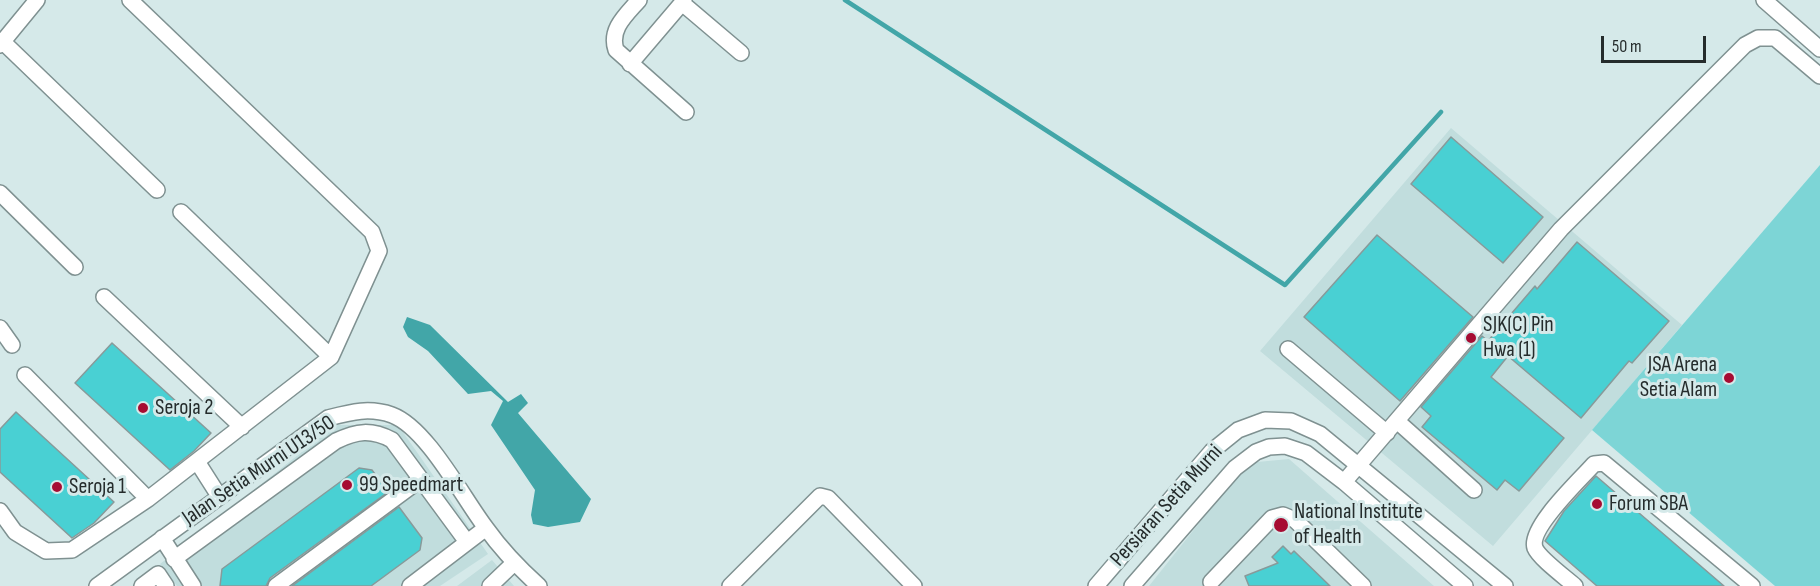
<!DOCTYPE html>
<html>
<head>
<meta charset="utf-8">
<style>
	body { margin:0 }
	#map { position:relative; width:1820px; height:586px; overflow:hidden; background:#d5e9e9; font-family:"Sofia Sans Condensed",sans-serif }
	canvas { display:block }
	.scale { position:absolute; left:1601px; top:36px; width:105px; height:27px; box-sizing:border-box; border:3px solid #252c2c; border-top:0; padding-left:8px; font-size:18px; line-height:21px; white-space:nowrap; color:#252c2c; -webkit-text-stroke:4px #d5e9e9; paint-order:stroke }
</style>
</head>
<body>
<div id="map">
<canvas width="1820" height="586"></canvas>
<div class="scale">50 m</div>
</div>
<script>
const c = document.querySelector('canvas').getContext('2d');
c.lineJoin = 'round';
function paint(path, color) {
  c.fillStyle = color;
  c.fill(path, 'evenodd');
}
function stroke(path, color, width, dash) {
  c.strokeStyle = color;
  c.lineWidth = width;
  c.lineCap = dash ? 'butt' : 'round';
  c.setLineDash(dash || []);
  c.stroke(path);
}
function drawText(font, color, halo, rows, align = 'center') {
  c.font = font + ' "Sofia Sans Condensed",sans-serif';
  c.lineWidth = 6;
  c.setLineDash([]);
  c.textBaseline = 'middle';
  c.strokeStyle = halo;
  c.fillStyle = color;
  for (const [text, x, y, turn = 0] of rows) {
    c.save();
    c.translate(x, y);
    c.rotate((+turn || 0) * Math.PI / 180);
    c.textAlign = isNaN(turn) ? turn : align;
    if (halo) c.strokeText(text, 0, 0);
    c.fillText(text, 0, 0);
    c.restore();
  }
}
paint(new Path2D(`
	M1451,128l231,197 -189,221 -233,-195z
	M336,425h62l90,129 -48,32h-263l-17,-22z
	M1289,459l145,127h-285l98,-123z
	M492,560l22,26h-57z`), '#c1dddd');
paint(new Path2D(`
	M1820,165v421h-45l-183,-156z`), '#7dd5d6');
paint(new Path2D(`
	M407,317l23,8 78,77 13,-8 7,9 -10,10 73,86 -11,23 -32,5 -15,-3 -2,-9 4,-25 -44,-65 12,-24 -12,-10 -23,3 -40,-43 -20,-14 -5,-10z`), '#42a6a8');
stroke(new Path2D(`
	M845,0l440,285 156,-173`), '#42a6a8', 4.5);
const building = new Path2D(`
	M1451,137l92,80 -40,46 -92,-79z
	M1377,235l96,82 -73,84 -96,-84z
	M1577,242l92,79 -37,42 -3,-2 -48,57 -73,-62 -17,21 73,61 -45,53 -14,-11 -8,10 -75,-63 9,-11 -10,-9 61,-71 6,5 47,-55 2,3z
	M112,343l99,90 -17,18 -24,19 -95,-87z
	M16,412l98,90 -20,21 -22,15 -72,-66v-43z
	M359,468l13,2 16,22 -118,86 -4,8h-46l2,-17z
	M1596,476l128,110h-127l-52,-45 19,-30z
	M399,507l23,31 -2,12 -49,36h-79z
	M1283,546l8,8 3,-3 36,35h-81l-4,-10 33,-13 -6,-6z`);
paint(building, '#49d0d3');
stroke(building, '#889a9a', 1.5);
const minor = new Path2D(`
	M639,0c-13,15 -30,29 -23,50l70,62
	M684,0l-2,3 59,50
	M1764,0l56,49
	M3,42l154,148
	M0,45l37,-45
	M630,64l52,-61
	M0,193l75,74
	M181,212l150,145
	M104,297l138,130
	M0,328l12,17
	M1288,349l99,84
	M25,375l123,124
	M1397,421l77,69
	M198,463l21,33
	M1344,482l217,-253 184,-184 13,-7h17l45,38
	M0,511l15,21 31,19 26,-1 76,-51 183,-142 48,-106 -7,-19 -242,-232
	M162,538l31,48
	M174,559l162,-118c21,-10 35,-12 56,-1l75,102
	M1211,582l61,-64 11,-3 12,5 68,66
	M97,586l231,-168c23,-6 41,-11 64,-3 35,13 71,83 94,113 15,21 33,40 53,58
	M142,586l16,-12 8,12
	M276,586l145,-107
	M410,586l76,-58
	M490,586l24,-23
	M730,586l90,-90 8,2 86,88
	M1096,586l116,-135 26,-21 27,-10 26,1 29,13 185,152
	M1132,586l103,-118 21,-16 13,-5 16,-1 21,7 38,29 121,104
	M1575,586c-9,-8 -36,-28 -40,-38 -7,-20 45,-68 59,-84l10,-1 148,123`);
stroke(minor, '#7f9191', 18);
stroke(minor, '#fff', 15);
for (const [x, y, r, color] of [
	[1471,338,6,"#a60c32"],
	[1729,378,6,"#a60c32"],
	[143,408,6,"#a60c32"],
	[347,485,6,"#a60c32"],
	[57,487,6,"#a60c32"],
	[1597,504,6,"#a60c32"],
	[1281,525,8,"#a60c32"]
]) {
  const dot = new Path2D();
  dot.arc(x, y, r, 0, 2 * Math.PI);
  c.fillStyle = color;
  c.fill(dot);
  stroke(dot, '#d5e9e9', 2);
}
drawText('22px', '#252c2c', '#d5e9e9', [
	["SJK(C) Pin",1483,325],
	["Hwa (1)",1483,350],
	["JSA Arena",1717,365,"right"],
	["Setia Alam",1717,390,"right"],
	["Seroja 2",155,408],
	["99 Speedmart",359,485],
	["Seroja 1",69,487],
	["Forum SBA",1609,504],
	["National Institute",1294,512],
	["of Health",1294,537]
], 'left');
drawText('22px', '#252c2c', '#d5e9e9', [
	["Jalan Setia Murni U13/50",259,471,-34],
	["Persiaran Setia Murni",1167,506,-48]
]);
</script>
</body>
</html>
